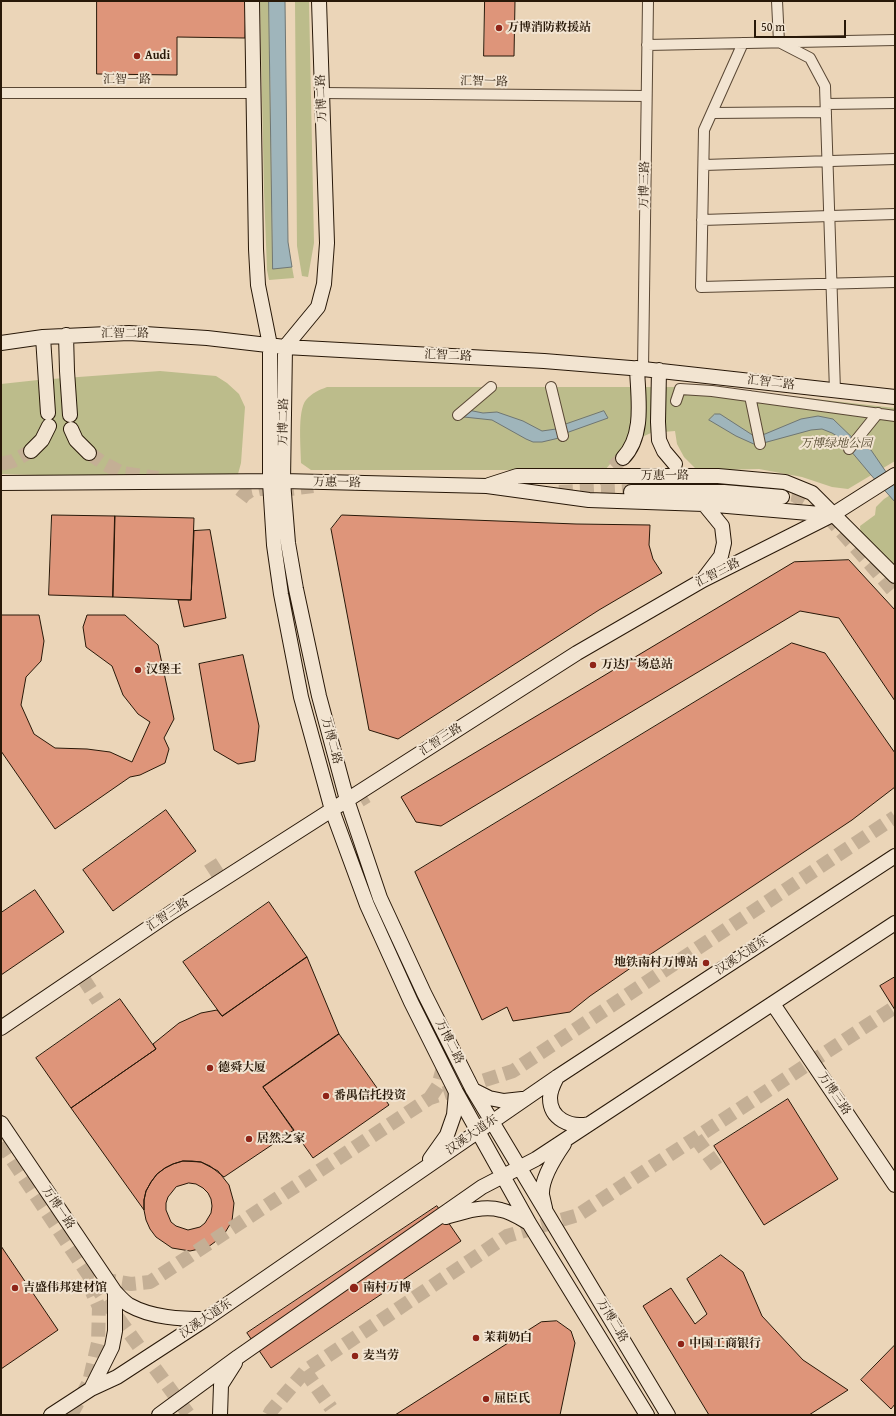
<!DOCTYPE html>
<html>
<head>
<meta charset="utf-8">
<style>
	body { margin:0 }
	#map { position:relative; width:896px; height:1416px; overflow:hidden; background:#ebd5b8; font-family:"Gentium Book Plus",serif }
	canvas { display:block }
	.frame { position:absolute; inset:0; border:2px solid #281808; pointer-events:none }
	.scale { position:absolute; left:754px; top:20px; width:92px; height:18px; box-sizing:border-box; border:2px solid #281808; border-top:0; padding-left:5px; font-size:12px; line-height:14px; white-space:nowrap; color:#281808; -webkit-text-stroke:3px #f2e4d1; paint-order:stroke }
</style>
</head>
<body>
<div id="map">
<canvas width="896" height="1416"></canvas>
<div class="frame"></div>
<div class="scale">50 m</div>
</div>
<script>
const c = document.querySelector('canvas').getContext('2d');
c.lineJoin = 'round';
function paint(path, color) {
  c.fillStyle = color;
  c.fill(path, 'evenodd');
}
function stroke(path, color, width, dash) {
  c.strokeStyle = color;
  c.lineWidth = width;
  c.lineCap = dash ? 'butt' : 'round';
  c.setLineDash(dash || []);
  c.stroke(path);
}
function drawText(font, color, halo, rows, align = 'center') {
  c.font = font + ' "Gentium Book Plus","Noto Serif SC",serif';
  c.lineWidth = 4;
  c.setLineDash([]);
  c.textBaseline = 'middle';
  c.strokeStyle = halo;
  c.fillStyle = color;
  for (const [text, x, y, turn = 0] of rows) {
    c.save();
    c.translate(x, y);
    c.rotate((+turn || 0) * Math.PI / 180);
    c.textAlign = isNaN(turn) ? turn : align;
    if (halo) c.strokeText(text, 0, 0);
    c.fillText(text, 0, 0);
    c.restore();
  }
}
paint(new Path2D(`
	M260,1h9l4,267 19,-1 2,11 -25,2 -2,-10 -3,-79z
	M295,1h14l5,242 -6,34 -6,-1 -5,-30z
	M160,371l56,5 11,7 12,11 6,13 -4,56 -3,11 -8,6 -229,-6v-90l37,-4z
	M327,387h383l185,21v53l-47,28 -16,-2 -30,-10 -43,-8 -43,1 -21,-2 -11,-11 -7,-13 -2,-13 -24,2 -23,10 -23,27h-294l-10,-7c0,-14 -4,-52 5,-63 6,-7 13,-10 21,-13z
	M895,492v78l-34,-32 -1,-12 15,-11 1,-8 8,-8z`), '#bcbc8b');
const water = new Path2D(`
	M269,1h16l3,241 4,25 -19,2z
	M468,410l15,3 14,-1 26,9 19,10 14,-2 3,9 -17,4h-9l-7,-3 -34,-19 -28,-3z
	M604,411l4,7 -42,15 -2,-8z
	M715,414h5l34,22 11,-2 36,-15 17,-3 15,3 27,26 11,5 24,35v17l-24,-27 -31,-37 -8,-5 -10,-4 -11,1 -55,15 -20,-9 -27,-16z`);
paint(water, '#9fb5bb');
stroke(water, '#6f7673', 1);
const building = new Path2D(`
	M97,1h149l-1,37 -68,-1v38l-80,-1z
	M485,1h30l-1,55h-30z
	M52,515l63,1 -2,81 -64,-2z
	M342,515l234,9 74,1 -1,20 4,14 9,14 -63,37 -201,129 -29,-9 -38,-201z
	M115,516l79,2 -3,82 -78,-3z
	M210,530l16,88 -42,9 -6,-27h13l3,-69z
	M849,560l46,50v91l-56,-83 -39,-7 -359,215 -25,-4 -15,-25 393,-235z
	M1,615h38l5,26 -3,20 -15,16 -5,28 13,29 21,14 32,1 23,3 22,10 18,-40 -12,-8 -15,-19 -11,-29 -26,-19 -3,-20 4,-12h38l33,30 16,74 -10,19 5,11 -4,14 -25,12 -10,2 -75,52 -54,-78z
	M792,643l33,10 70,100v34l-43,33 -201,134 -61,42 -20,16 -57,9 -6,-14 -25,13 -67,-148z
	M243,655l16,71 -4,35 -17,3 -24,-14 -15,-86z
	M166,810l30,41 -83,60 -30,-41z
	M35,890l29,42 -63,43v-62z
	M269,902l38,55 -85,59 -39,-54z
	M307,957l32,77 -76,53 31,43 -70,47 -14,-11 -9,-4 -9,-1h-9l-10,3 -8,4 -8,6 -6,8 -5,9 -2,9v10l-73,-102 85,-59 -3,-5 26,-21 22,-10 16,-3 5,6z
	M895,977v33l-15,-24z
	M120,999l36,50 -85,59 -35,-50z
	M339,1034l50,71 -76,53 -50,-71z
	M788,1099l50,80 -74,46 -50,-79z
	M183,1161l18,1 17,9 11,14 5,18 -2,18 -9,15 -15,11 -18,4 -18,-3 -16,-11 -6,-8 -4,-9 -2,-10v-10l2,-9 5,-9 6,-8 8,-6 8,-4zM189,1183l7,1 7,4 5,5 3,6 1,7 -1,7 -6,10 -5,4 -12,3 -12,-4 -5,-4 -5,-12v-7l2,-6 8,-10z
	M437,1206l24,35 -190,127 -24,-35z
	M1,1246l57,84 -57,39z
	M721,1255l22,17 19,44 41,44 45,30 -39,25h-100l-66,-109 28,-18 24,36 12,-10 -20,-35z
	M557,1321l14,10 4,12 -15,72h-165l146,-93z
	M895,1345v59l-4,5 -30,-29z`);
paint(building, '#de957a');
stroke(building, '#281808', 1);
stroke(new Path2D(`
	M89,453l14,10 19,10 36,5
	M1,464l12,-3 18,-10
	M597,481l26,-23
	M697,486l22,-1 21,2
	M771,491l23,4 26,15 12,11 46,52 17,20
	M559,492l85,-4
	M241,499l3,-4 6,-4 10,-2h30l23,-3
	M342,811l25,-15
	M210,862l15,23
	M83,978l15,23
	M430,1098l8,-12 6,-22 -1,-4
	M696,1138l23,32
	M1,1143l104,157 84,115
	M83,1268l24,12 24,4 19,-2 280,-184 83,-27 382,-254
	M305,1371l26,37
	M71,1415l18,-33 9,-39 1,-36 -7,-15
	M269,1415l2,-4 34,-40 202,-135 71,-21 317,-208`), '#c4af95', 14, [14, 7]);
const street = new Path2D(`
	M777,1l2,41
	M779,42l31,16 15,28 10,305
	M743,43l-39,87 -3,157 194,-5
	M647,45l248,-5
	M1,93h253
	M322,93l324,3
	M826,104l69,-1
	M712,113l114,-1
	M704,165l191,-6
	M702,220l193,-6
	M643,369l5,-368
	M551,387l12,49
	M750,396l10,48
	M676,401l4,-12 32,2 183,25
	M458,415l33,-28
	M849,449l29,-36`);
const secondary = new Path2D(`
	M252,1l4,248 2,36 12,60v137l4,63 7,49 20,103 31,113 35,95 44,97 45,90 73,131 118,192
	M319,1l8,242 -3,41 -6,23 -33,40 -2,134 5,62 8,46 23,107 28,104 33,98 44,95 49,97 195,325
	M66,335l1,36 3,44
	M43,337l5,76
	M1,343l42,-6 86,-4 78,5 78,9 259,14 99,8 252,28
	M659,370l-1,52 1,18 5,11 11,13
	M71,429l5,11 13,13
	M31,451l11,-11 7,-14
	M623,458c22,-23 15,-60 14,-90
	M1,483l282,-2 204,5 102,14 115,4 128,11
	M489,485l28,-9h201l67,6 27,11 83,83
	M631,492h93l58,5
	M704,504l18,22 2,17 -3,13 -16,21
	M773,1004l122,181
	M1,1028l171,-116 405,-259 126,-73 129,-65 63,-40
	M557,1077c-3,6 -7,13 -7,21 0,21 20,30 39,26
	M473,1090l16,8 15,3 18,-2
	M1,1123l114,169c4,4 9,10 14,13 23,13 52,14 77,14
	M430,1159l17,-24 7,-20 2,-23
	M545,1208c-1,-4 -2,-9 -3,-13 -1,-16 13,-38 22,-51
	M446,1217c17,-5 37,-12 55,-7 10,2 19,8 28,13
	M91,1389l21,-42 3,-16v-39
	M51,1415l40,-26 26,-12 89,-58 351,-242 338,-221
	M159,1415l79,-58 244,-170 54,-28 359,-236
	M220,1415l1,-30 14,-22`);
stroke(street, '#594734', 12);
stroke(secondary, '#281808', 16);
stroke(street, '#f2e4d1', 10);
stroke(secondary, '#f2e4d1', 14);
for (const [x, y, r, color] of [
	[499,28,4,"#8f2418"],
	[137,56,4,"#8f2418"],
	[593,665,4,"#8f2418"],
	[138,670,4,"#8f2418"],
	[706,963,4,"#8f2418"],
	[210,1068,4,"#8f2418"],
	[326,1096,4,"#8f2418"],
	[249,1139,4,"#8f2418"],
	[15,1288,4,"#8f2418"],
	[354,1288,5,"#8f2418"],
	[476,1338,4,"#8f2418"],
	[681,1344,4,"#8f2418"],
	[355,1356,4,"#8f2418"],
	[486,1399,4,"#8f2418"]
]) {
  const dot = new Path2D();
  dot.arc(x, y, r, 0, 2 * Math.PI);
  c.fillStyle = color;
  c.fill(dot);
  stroke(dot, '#f2e4d1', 1.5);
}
drawText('bold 12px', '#281808', '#f2e4d1', [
	["万博消防救援站",507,28],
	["Audi",145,56],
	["万达广场总站",601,665],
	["汉堡王",146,670],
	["地铁南村万博站",698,963,"right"],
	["德舜大厦",218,1068],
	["番禺信托投资",334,1096],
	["居然之家",257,1139],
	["吉盛伟邦建材馆",23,1288],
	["南村万博",363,1288],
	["茉莉奶白",484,1338],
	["中国工商银行",689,1344],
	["麦当劳",363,1356],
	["屈臣氏",494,1399]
], 'left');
drawText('12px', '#281808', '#f2e4d1', [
	["汇智一路",127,80],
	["汇智一路",484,82,1],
	["万博二路",322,98,-92],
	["万博三路",645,185,-89],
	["汇智二路",125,334],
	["汇智二路",448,356,3],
	["汇智二路",771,383,7],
	["万博二路",284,422,-89],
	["万惠一路",665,476],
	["万惠一路",337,483,1],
	["汇智三路",718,573,-27],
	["汇智三路",441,740,-33],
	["万博二路",331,741,75],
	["汇智三路",168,915,-34],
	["汉溪大道东",742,956,-33],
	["万博二路",449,1042,63],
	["万博三路",834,1094,56],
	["汉溪大道东",472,1135,-35],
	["万博一路",58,1208,56],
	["汉溪大道东",206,1319,-34],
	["万博二路",612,1321,59]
]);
drawText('italic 12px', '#54492f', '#f2e4d1', [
	["万博绿地公园",836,444]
]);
</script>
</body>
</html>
